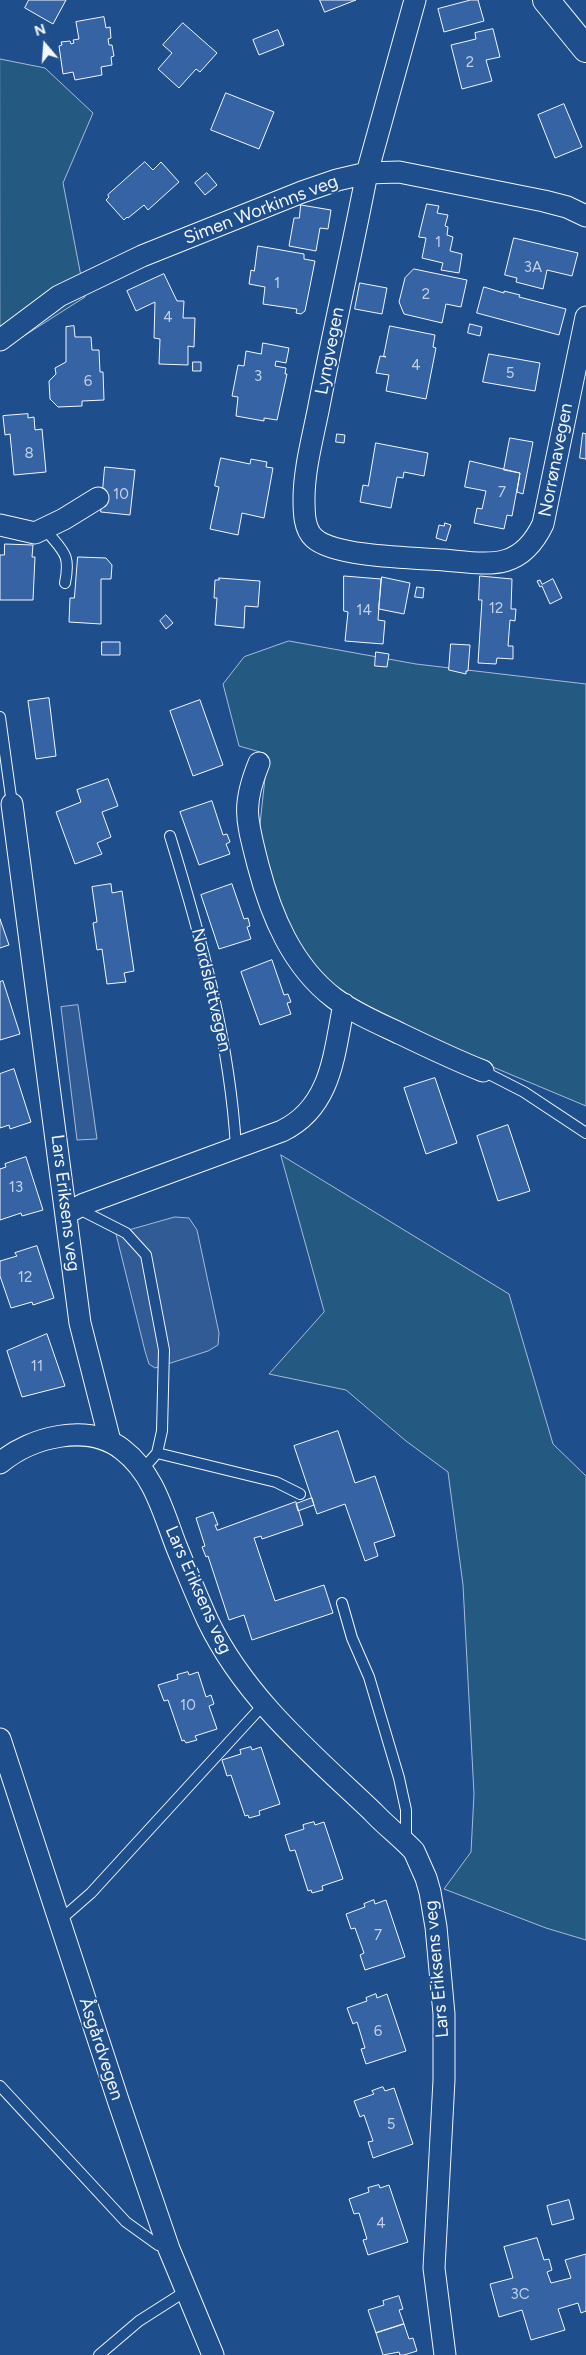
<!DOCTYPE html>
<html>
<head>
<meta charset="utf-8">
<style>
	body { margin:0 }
	#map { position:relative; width:586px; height:2355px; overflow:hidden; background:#1f4e8c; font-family:Figtree,sans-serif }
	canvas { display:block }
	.north { position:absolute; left:20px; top:20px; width:50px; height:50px; -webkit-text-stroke:4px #1f4e8c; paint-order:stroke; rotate:342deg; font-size:14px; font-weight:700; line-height:20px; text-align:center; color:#f2f6ff }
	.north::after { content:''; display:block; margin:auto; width:18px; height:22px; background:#f2f6ff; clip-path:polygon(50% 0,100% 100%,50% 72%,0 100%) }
</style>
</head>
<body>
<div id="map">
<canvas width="586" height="2355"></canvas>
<div class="north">N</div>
</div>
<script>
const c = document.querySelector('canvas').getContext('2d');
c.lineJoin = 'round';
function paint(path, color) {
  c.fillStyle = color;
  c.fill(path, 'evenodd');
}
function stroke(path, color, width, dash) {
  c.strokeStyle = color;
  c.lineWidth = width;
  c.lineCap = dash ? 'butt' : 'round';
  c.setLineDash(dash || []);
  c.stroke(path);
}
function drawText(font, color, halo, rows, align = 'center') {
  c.font = font + ' Figtree,sans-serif';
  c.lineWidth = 4;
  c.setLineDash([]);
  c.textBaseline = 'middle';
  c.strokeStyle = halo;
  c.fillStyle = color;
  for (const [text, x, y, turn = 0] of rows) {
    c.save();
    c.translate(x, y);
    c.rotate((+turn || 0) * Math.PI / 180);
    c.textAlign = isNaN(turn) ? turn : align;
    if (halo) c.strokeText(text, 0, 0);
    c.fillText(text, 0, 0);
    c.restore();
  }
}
const green = new Path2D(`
	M0,59l45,9 48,45 -30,70 22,114 -77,49 -8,-18z
	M289,641l127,23 170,20v422l-160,-67 -75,-38 -36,-32 -25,-33 -21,-55 -10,-48 6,-55 -5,-26 -21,-6 -16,-62 21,-27z
	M281,1155l228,139 44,150 33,32v464l-40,-12 -102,-39 27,-37 3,-58 -11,-209 -15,-113 -42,-31 -60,-51 -77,-16 55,-62z`);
paint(green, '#245a82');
stroke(green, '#a8bbd7', 1);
const parking = new Path2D(`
	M78,1005l19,134 -20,1 -16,-133z
	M175,1217l14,1 8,12 22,103 -1,12 -10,6 -53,17 -6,-4 -4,-13 -29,-117z`);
paint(parking, '#305b95');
stroke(parking, '#a8bbd7', 1);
const building = new Path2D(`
	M29,0h37l-13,24 -28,-16z
	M320,0h36l-31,12z
	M471,0h7l6,21 -40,11 -6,-23z
	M104,17l2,11 4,-1 1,11 -3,1 1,6h3l2,11 -3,1 1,8 -11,2 1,8 -27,5 -2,-8 -10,2 -4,-28 3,-1 -1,-3 9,-1 1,3 3,-1 -1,-3 6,-1 -3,-17z
	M183,23l34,30 -17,19 -4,-3 -17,19 -21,-19 14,-16 -9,-8z
	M493,29l7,28 -14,3 6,21 -30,8 -11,-44 25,-6 -1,-6z
	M278,30l6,15 -25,10 -6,-15z
	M226,93l48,19 -15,37 -48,-19z
	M564,104l18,43 -27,11 -17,-43z
	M145,162l8,8 8,-8 18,20 -31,28 -4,-5 -16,13 -1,-1 -3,3 -18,-20 3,-3 -1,-2z
	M207,173l10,12 -12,10 -10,-12z
	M427,204l12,2 -2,7 11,2 -3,11 3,1 -1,8 6,2 -3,14 12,3 -3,19 -18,-3 2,-7 -21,-5 4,-20 -7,-1z
	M301,205l30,5 -3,19 -8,-1 -4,23 -27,-5 5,-28h5z
	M514,238l64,15 -6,23 -25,-6 -4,19 -27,-7 1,-4 -12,-3z
	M258,246l46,8v5l11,2 -10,50 -4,3 -5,-1 1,-4 -34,-5 2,-17 -16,-3 2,-14 3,1z
	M414,269l53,11 -6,27 -15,-3 -4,19 -38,-9 -5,-12 6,-24z
	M164,274l13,27h7l-1,17h12l-1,29 -6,-1v19l-29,-1 1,-25 -6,-1 1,-36 -19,9 -9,-20z
	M360,283l27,5 -5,26 -27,-5z
	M484,287l20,6v-2l16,4 -1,2 47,12 -7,26 -82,-22z
	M470,324l12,3 -2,9 -12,-3z
	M74,326l1,11h16l1,13h7l1,22h3l1,28 -22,1v5l-24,1 -8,-8 -1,-18 7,-7 -1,-6 11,-6v-35z
	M390,326l45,9 -2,12 3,1 -10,51 -40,-8 3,-16 -13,-2 4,-17 6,1 -2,-1z
	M263,343l26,5 -3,15 -10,-2 -1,5 11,2 -1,6h2l-10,46 -13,-2v3l-28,-5 2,-19 -6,-1 6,-31 6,1 2,-15 15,3z
	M489,354l51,9 -5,28 -52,-9z
	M193,362h8v9h-8z
	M28,414v4l6,-1 1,13 7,-1 4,43 -32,3 -4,-41 -5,1 -2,-19z
	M583,433l3,1v25l-6,-1z
	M337,434l8,1 -1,8 -8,-1z
	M510,438l23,4 -10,52 -6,-2 3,-19 -16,-3z
	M376,443l52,10 -4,23 -20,-4 -1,6 -6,-1 -6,31 -31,-6 3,-17 5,1z
	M221,458l29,6 1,-5 16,3 -1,5 7,1 -9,50 -22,-5 -4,22 -28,-6 9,-42 -4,-1z
	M470,461l50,12 -8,43 -5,-1 -3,14 -30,-6 3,-15 5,1 4,-18 -21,-4z
	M105,467l30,3 -5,45 -29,-3z
	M445,523l6,2 -5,16 -10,-3 3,-13 5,1z
	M5,544l28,1 -1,12h3l-2,43h-33v-45h4z
	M78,557l28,1 6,7 -1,14h-10v45l-32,-2 1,-24h4z
	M344,576l37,3 -3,41 7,1 -2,23 -38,-3 3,-29 -4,-1z
	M480,576l32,3 -1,30h5l-1,12 -5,-1 -2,26h5v13l-16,-1 -1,6 -18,-1 4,-63h-3z
	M382,577l28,6 -6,31 -25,-5z
	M219,578l41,3 -2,26 -13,-1 -1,22 -29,-3 2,-27h-3l1,-18h4z
	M553,579l9,19 -12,6 -8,-18 -2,1 -3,-6 3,-1 2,4z
	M417,587l7,1 -1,10 -8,-1z
	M166,615l7,8 -7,6 -6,-8z
	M102,642h18v13h-18z
	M451,644l19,1 -2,26h-2v3l-17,-4z
	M376,652l13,2 -2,13 -12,-1z
	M49,698l7,58 -20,3 -8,-58z
	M200,700l23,65 -30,11 -23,-65z
	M108,779l10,27 -16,6 9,25 -14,6 5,11 -27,10 -19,-52 25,-10 -4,-12z
	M212,801l11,34 4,-1 3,8 -4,2 4,10 -31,11 -19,-53z
	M111,884l1,9 10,-2 12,80 -10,2 2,9 -19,2 -5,-35 -5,1 -4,-27 4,-1 -5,-35z
	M232,884l12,35 4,-1 2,8 -3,1 4,12 -32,10 -18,-54z
	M0,919l9,26 -9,3z
	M272,960l12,35 4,-1 3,8 -4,1 4,11 -31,11 -19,-53z
	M3,981l17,53 -20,6v-58z
	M14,1069l17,53 -21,7 -1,-4 -9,3v-54z
	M435,1078l22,65 -31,11 -22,-66z
	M508,1125l22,66 -32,10 -21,-65z
	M26,1157l17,53 -21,6 -1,-3 -21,7v-51l6,-2 -1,-3z
	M37,1246l17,52 -21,7 -1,-3 -21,6 -11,-32v-15l17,-5 -2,-3z
	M47,1334l18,52 -43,11 -15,-46z
	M338,1431l17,52 20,-7 20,60 -21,7 4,13 -13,5 -20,-57 -28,10 -23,-68z
	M312,1498l2,7 -16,6 -2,-7z
	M296,1502l7,23 -41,14 -1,-3 -7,2 21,63 49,-16 9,28 -81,27 -8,-25 -15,5 -21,-64 -2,1 -4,-10 3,-1 -9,-28 17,-6 5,13h-3l2,5z
	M188,1672l1,3 9,-3 8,25 5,-2 3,9 -5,2 8,23 -22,7 2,4 -11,3 -2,-3 -2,1 -14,-41 -4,1 -6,-16 20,-6 -1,-4z
	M251,1747l1,3 9,-3 19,57 -21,7 1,4 -11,3 -1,-3 -3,1 -14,-41 -4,1 -5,-16 19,-6 -1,-4z
	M314,1822l1,3 9,-3 19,57 -21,7 1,4 -11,3 -1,-3 -3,1 -13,-41 -5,1 -5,-16 19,-6 -1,-4z
	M374,1900l1,4 11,-4 19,57 -40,13 -5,-15 4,-2 -9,-25 -4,1 -5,-15 19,-7 -1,-3z
	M376,1994l1,4 10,-4 19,57 -40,13 -5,-15 4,-1 -8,-26 -4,2 -6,-16 20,-7 -1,-3z
	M383,2087l2,4 9,-3 19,56 -40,14 -5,-16 5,-1 -9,-26 -4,2 -6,-16 20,-7 -2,-3z
	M379,2185l1,3 9,-3 19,57 -40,13 -5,-15 4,-1 -8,-26 -5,1 -5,-15 20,-7 -1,-4z
	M569,2200l5,19 -22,6 -5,-19z
	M537,2238l7,22 5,-1 3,11 -5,2 4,11 20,-5 -6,-18 21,-6v57l-5,2 -3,-10 -20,6 7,21 -34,10 -9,-30 -23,7 -9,-33 23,-6 -9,-31z
	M399,2296l4,13 -4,1 5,14 -28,9 -8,-23 16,-5 -1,-4z
	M404,2324l5,15 4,-1 4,13 -13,4h-4l-1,-3 -16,3 -7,-22z`);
paint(building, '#3563a3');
stroke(building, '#f2f6ff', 1);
const service = new Path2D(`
	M45,529c18,23 26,24 20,54
	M0,717l12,87
	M170,836c31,101 60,206 66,312
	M483,1071l41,21 62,41
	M77,1208l49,25 20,22 18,95 -2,81 -5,22 -14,16
	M157,1453l119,29 24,12
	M342,1603l10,35 17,39 30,101 7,32v31
	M59,1921l32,-28 173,-189
	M0,2086l126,136 32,23 11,3
	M99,2355l40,-34 47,-30`);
const minor = new Path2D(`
	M586,216l-19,-9 -23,-6 -145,-29 -32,1c-15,78 -33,155 -48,233 -6,31 -15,63 -15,93 0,13 0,30 10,39 20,19 101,20 130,22 45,4 76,12 99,-36l43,-207
	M0,340l59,-44 83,-40 160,-64 35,-12 30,-7 48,-173
	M0,525l35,8 29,-14 34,-21
	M259,763c-18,44 -12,58 -1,102 13,50 34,101 76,133 20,15 44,25 67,36 27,13 54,26 82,37
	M12,804l68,519 30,118
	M67,1213l17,-9 198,-73c50,-24 52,-78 62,-127
	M0,1463c31,-26 88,-41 123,-13 31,24 40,62 54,98 10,24 20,49 31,73 37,77 104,133 165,191 13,14 28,25 41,39l12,27 4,14 6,35 8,87v66l-10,188 11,87
	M0,1739l119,364 50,146 44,106`);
const tertiary = new Path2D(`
	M546,0l40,49`);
stroke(service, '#f2f6ff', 12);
stroke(minor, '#f2f6ff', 23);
stroke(tertiary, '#f2f6ff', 28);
stroke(service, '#1f4e8c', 10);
stroke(minor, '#1f4e8c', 21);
stroke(tertiary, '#1f4e8c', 26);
drawText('15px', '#c3d1e8', null, [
	["2",470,63],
	["1",438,243],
	["3A",533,268],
	["1",277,284],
	["2",426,295],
	["4",168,318],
	["4",416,366],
	["5",510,374],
	["3",258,377],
	["6",88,382],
	["8",29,454],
	["7",502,493],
	["10",121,495],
	["12",496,609],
	["14",364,611],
	["13",16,1188],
	["12",25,1278],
	["11",37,1367],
	["10",188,1706],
	["7",378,1936],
	["6",378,2032],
	["5",391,2125],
	["4",381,2224],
	["3C",520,2295]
]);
drawText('18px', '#f2f6ff', '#1f4e8c', [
	["Simen Workinns veg",261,210,-21],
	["Lyngvegen",330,351,-79],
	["Norrønavegen",556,460,-79],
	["Nordslettvegen",211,990,77],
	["Lars Eriksens veg",65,1203,83],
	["Lars Eriksens veg",198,1590,66],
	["Lars Eriksens veg",437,1969,-95],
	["Åsgårdvegen",101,2049,72]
]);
</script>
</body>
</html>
